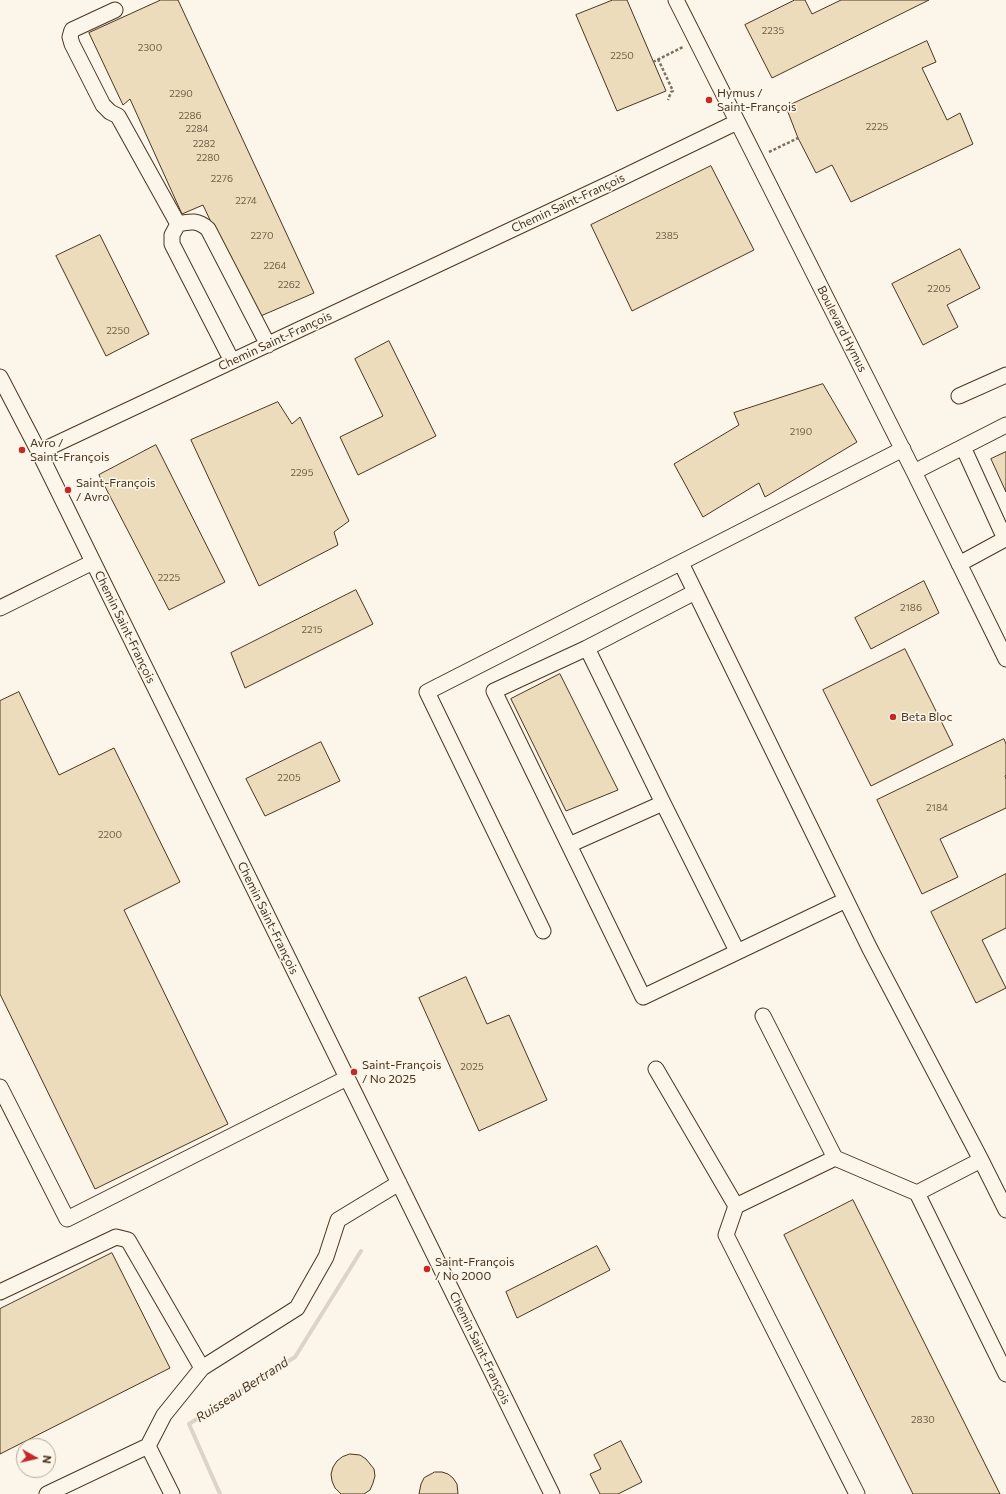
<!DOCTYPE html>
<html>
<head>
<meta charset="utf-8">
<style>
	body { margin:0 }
	#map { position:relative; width:1006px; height:1494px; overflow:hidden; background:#fbf6e9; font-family:Commissioner,sans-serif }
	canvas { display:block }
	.north { position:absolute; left:16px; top:1438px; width:40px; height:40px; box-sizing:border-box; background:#fbf6e9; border:1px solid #b4a999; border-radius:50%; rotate:98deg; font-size:11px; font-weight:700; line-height:16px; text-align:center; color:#4a3520 }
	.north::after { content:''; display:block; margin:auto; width:14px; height:18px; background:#c62828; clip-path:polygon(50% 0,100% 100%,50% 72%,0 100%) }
</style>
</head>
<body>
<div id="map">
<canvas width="1006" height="1494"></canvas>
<div class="north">N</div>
</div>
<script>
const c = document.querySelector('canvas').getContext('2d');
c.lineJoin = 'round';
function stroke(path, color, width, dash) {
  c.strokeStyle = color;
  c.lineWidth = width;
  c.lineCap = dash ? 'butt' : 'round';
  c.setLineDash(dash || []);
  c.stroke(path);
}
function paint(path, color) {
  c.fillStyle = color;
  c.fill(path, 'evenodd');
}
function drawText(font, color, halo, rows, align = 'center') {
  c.font = font + ' Commissioner,sans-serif';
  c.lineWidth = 3;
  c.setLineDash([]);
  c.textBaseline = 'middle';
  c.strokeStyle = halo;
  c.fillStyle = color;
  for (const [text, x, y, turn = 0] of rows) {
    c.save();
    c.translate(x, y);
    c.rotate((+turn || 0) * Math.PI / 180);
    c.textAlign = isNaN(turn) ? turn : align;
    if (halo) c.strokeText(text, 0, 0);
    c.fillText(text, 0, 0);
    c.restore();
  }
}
stroke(new Path2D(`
	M220,1494l-31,-70 106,-67 66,-106`), '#dcd4c6', 4);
const building = new Path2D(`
	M161,0h17l136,293 -58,25 -53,-113 -21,9 -52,-115 -7,6 -34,-72z
	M613,0h14l39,91 -49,20 -41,-96z
	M795,0h10l7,14 29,-14h88l-157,78 -27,-53z
	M927,41l9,21 -14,6 25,52 13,-7 13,31 -122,58 -19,-37 -16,8 -18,-35 -12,-31z
	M711,166l43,84 -122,61 -41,-86z
	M100,235l49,99 -43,22 -50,-100z
	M960,249l20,39 -33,17 11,22 -35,18 -31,-61z
	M389,341l47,95 -78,39 -18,-38 43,-21 -28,-57z
	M823,384l34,58 -92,55 -6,-14 -56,34 -29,-53 65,-39 -5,-12z
	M278,402l14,22 8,-7 49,104 -15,11 4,13 -79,41 -68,-146z
	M156,445l69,137 -56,28 -70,-135z
	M1006,452v40l-15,-33z
	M924,581l15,32 -68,36 -16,-31z
	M356,590l17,34 -128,64 -14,-35z
	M905,649l48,96 -82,41 -48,-96z
	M560,674l58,116 -52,21 -55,-112z
	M19,692l40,83 55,-27 66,134 -56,28 104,214 -133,65 -95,-195v-293z
	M1004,739l2,5v31l-1,1 1,3v29l-66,31 18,38 -36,17 -45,-94z
	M321,742l19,39 -75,35 -19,-37z
	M1006,874v54l-24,12 24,48 -30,15 -45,-91z
	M466,977l21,47 22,-9 38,85 -68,31 -60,-133z
	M853,1200l147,294h-87l-129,-259z
	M597,1246l13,24 -93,48 -11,-26z
	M112,1253l58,115 -170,86v-145z
	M621,1441l21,41 -24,12h-18l-10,-20 11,-5 -7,-14z
	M350,1454l10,1 6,4 8,10 1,7 -2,7 -3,7 -6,4h-23l-6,-6 -3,-7 -1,-7 2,-7 4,-6 5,-4z
	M435,1472h7l6,2 5,4 4,6 1,10h-39l2,-10 3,-6z`);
paint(building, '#ecdcbc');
stroke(building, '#4a3520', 1);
const minor = new Path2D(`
	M676,0l238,472 92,187
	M115,10l-43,20 -2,7 2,7 31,61 7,7 8,4 60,108c13,-3 20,-4 30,5l60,116
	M178,224l-6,11v9l60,117
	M0,377l39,75 513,1042
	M959,396l47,-21
	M39,452l574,-270 124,-60
	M914,472l92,-47
	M681,563l189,386 111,211
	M959,564l46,-25 -42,-92
	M695,592l-108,56 76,155 -94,42 74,152 203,-97
	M0,608l93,-46
	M663,803l74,148
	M569,845l-75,-154 93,-43
	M543,931l-116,-239 476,-243
	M763,1016l72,142
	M656,1069l80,137
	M0,1087l67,132 280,-141
	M1006,1210l-25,-50 -64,33 89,181
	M0,1292l116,-55 12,3 74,128
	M47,1494l101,-48
	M172,1494l-24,-48 16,-31 38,-47 95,-60 29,-51 12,-37 61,-37
	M857,1494l-131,-259 10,-29 99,-48 82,35`);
stroke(minor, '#4a3520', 17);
stroke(new Path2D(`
	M658,59l15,32 -2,1 -3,8
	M653,62l30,-15
	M769,152l29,-14`), '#7f6f5c', 2.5, [3, 2]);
stroke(minor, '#fbf6e9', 15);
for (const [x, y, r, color] of [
	[709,100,4,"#c62828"],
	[22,450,4,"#c62828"],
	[68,490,4,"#c62828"],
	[893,717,4,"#c62828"],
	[354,1072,4,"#c62828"],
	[427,1269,4,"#c62828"]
]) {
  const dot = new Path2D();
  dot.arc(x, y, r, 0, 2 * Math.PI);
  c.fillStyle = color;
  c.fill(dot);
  stroke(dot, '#fbf6e9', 1.5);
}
drawText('10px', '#725f47', null, [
	["2235",773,31],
	["2300",150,48],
	["2250",622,56],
	["2290",181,94],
	["2286",190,116],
	["2225",877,127],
	["2284",197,129],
	["2282",204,144],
	["2280",208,158],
	["2276",222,179],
	["2274",246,201],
	["2270",262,236],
	["2385",667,236],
	["2264",275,266],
	["2262",289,285],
	["2205",939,289],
	["2250",118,331],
	["2190",801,432],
	["2295",302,473],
	["2225",169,578],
	["2186",911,608],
	["2215",312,630],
	["2205",289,778],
	["2184",937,808],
	["2200",110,835],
	["2025",472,1067],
	["2830",923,1420]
]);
drawText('12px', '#4a3520', '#fbf6e9', [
	["Hymus /",717,93],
	["Saint-François",717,107],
	["Avro /",30,443],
	["Saint-François",30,457],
	["Saint-François",76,483],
	["/ Avro",76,497],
	["Beta Bloc",901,717],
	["Saint-François",362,1065],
	["/ No 2025",362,1079],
	["Saint-François",435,1262],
	["/ No 2000",435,1276]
], 'left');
drawText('12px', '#4a3520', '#fbf6e9', [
	["Chemin Saint-François",568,203,-25],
	["Boulevard Hymus",842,329,63],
	["Chemin Saint-François",275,341,-25],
	["Chemin Saint-François",125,627,64],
	["Chemin Saint-François",268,918,64],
	["Chemin Saint-François",480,1348,64]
]);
drawText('italic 13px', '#4a3520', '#fbf6e9', [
	["Ruisseau Bertrand",242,1390,-33]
]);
</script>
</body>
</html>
